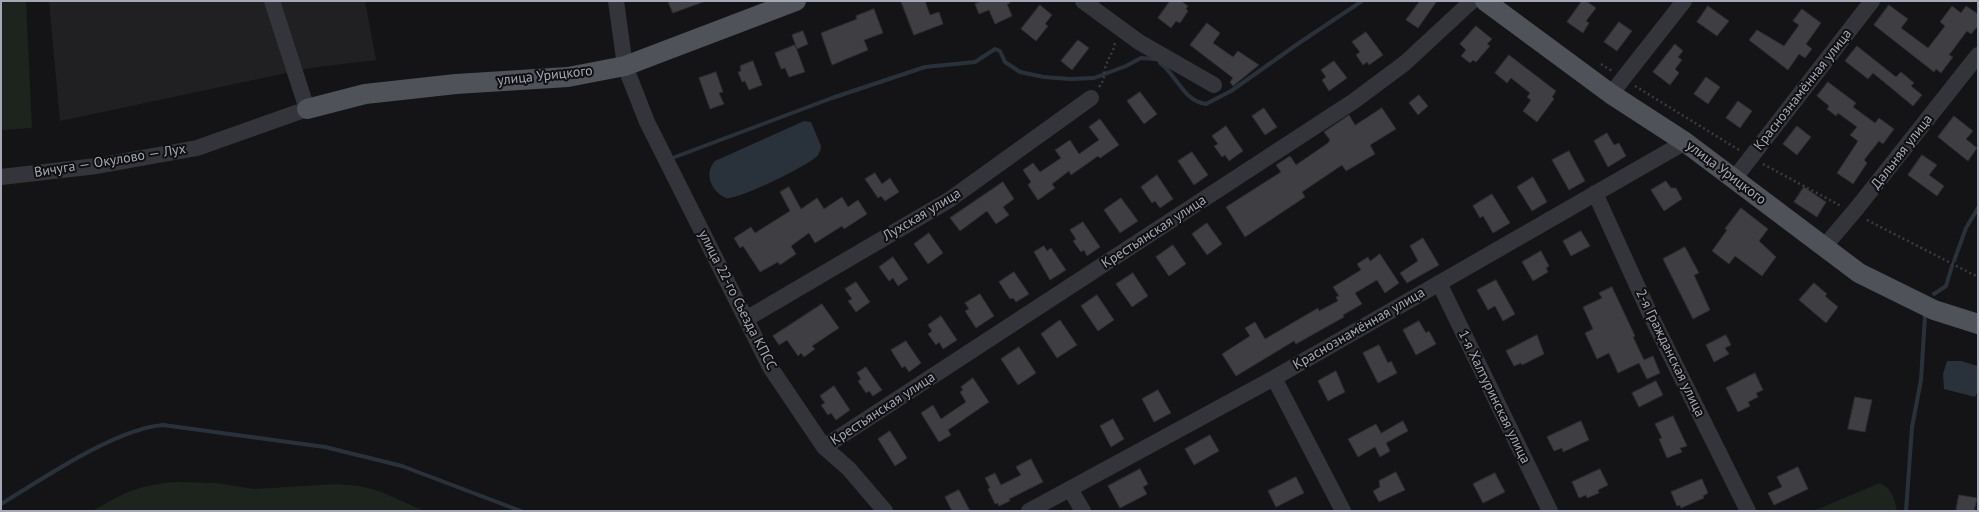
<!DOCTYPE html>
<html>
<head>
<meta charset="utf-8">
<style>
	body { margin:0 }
	#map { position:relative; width:1979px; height:512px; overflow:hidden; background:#141416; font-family:"PT Sans",sans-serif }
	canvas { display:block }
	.frame { position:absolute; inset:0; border:2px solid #a5a9b7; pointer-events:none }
</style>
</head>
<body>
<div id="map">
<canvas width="1979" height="512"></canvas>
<div class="frame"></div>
</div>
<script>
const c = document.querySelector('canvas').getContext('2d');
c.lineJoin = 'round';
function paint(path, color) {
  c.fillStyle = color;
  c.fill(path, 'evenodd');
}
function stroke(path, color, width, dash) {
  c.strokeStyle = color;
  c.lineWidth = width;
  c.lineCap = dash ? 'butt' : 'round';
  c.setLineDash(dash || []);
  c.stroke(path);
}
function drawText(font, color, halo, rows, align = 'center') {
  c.font = font + ' "PT Sans",sans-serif';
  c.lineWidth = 4;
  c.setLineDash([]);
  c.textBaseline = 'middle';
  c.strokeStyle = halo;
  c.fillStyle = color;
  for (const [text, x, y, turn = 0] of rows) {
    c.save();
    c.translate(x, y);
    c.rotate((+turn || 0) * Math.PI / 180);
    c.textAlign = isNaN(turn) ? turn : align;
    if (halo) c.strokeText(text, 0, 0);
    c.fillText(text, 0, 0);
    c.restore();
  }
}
paint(new Path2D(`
	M49,1h316l11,59 -66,8 -250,53z`), '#202023');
paint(new Path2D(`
	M1,1h25l6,127 -31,2z
	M176,482l40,1 38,6 83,-5 22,2 20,5 45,20h-331c32,-19 45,-26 83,-29z
	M1880,483c12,5 15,17 17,28h-84z`), '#1c241d');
paint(new Path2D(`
	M804,121l7,1 10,24c0,3 -1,6 -3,9 -6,9 -82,46 -92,43 -14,-6 -23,-24 -11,-37z
	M1947,361h14l17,5v24l-3,7 -31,-8 -1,-15z`), '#29323a');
stroke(new Path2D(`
	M1160,63c17,12 23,38 46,41l25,-13 68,-48 63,-42
	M675,157l157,-59 93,-31 50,-5 20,-13 5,2 5,11 15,10 24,5 26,2 24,-1 32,-12 15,-8 14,1
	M1954,261l12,-33 12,-20
	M1934,294l12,-8 6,-20
	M1,504c43,-26 114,-75 162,-79l162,22 77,19 119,45
	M1906,511l6,-84 9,-47 4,-64`), '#29323a', 4);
const building = new Path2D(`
	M668,1h35v1l-30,11z
	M901,1h24l5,14 9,-3 4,12 -29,11z
	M982,1h28v2l-3,1 5,12 -17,8 -6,-14 -10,4 -4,-10z
	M1170,1h11l7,5 -2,3 2,2 -8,12 -4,-2 -5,7 -13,-10z
	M1420,1h17l-19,27 -12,-8z
	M1582,1h4l10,7 -10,13 3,2 -6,10 -16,-11z
	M1040,5l12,10 -7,9 3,2 -12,15 -15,-12z
	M1889,5l19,14 -7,9 27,20 17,-22 -5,-4 12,-16 9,7 5,-7 12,8v12l-7,8 -4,-3 -18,24 4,2 -12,16 -5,-4 -2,3 -60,-47z
	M1708,6l21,15 -12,15 -20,-14z
	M874,9l9,24 -19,7 4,10 -36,15 -11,-32 36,-14 -1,-3z
	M1802,9l19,14 -15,21 6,5 -7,9 -6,-4 -11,16 -39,-30 8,-10 27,16 15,-21 -6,-4z
	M1619,22l13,9 -15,20 -13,-9z
	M1207,23l13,10 -7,10 20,14 5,-6 21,14 -26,21 -3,-4 3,-4 -43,-33z
	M1476,26l16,13 -5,5 3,2 -14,16 -3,-2 -3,3 -9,-7 5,-6 -6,-6z
	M803,31l5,13 -11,5 -5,-14z
	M1366,32l17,23 -14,10 -2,-3 -4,3 -7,-10 4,-3 -8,-10z
	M1078,40l11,8 -17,22 -11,-9z
	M1675,44l8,7 -5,6 4,3 -7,9 4,4 -9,12 -17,-13z
	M795,45l10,27 -16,5 -4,-9 -4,1 -6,-16z
	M1857,46l39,31 5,-5 13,11 -3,3 11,9 -9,11 -40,-33 -5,6 -23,-18z
	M1509,55l47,36 -4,6 2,2 -17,23 -14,-11 8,-11 -4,-3 3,-4 -19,-15 -4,5 -12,-10z
	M753,61l9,24 -13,5 -4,-9 -3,1 -4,-10 3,-1 -1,-5z
	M1334,61l13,17 -18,13 -7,-11 4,-3 -5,-7z
	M716,72l7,20 -4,1 5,11 -14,5 -11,-31z
	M1706,77l14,10 -12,17 -14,-10z
	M1828,82l28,21 -3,4 22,16 4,-5 15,11 -11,15 -4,-3 -15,19 3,3 -14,21 -16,-11 21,-32 -8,-6 7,-8 -19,-14 -2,3 -9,-7 2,-3 -12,-10z
	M1140,92l17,22 -13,10 -17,-23z
	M1419,95l9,11 -10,9 -9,-12z
	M1738,101l14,10 -12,17 -14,-10z
	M1264,108l13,19 -12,8 -13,-19z
	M1382,108l14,21 -26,16 5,9 -29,17 -4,-6 -40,27 3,5 -60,40 -19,-30 55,-35 -5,-7 14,-9 6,9 32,-22 2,-3 -6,-8 25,-17 6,10z
	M1954,116l19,15 -7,8 11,9 -9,13 -30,-24z
	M1100,119l19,26 -19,13 -2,-2 -27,19 -2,-4 -17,13 3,4 -17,12 -10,-15 3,-3 -8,-12 10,-7 7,9 21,-14 -6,-8 15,-10 9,14 20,-14 -10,-13z
	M1226,126l17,25 -14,10 -4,-6 -3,2 -8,-11 4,-2 -6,-8z
	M1797,126l14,11 -14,18 -14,-11z
	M1607,133l7,12 5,-2 7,13 -18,11 -14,-26z
	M1569,151l16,30 -16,9 -17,-30z
	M1192,152l16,23 -14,10 -16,-24z
	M1922,155l15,10 -8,10 15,11 -7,10 -29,-21z
	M875,173l7,11 8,-6 9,14 -14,9 -4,-5 -3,2 -13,-19z
	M1157,175l16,24 -13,9 -5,-7 -3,2 -11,-16z
	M1533,177l14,25 -15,9 -15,-24z
	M1666,181l5,7h5l6,11 -18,12 -13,-21z
	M1003,182l11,17 -11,8 6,8 -13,9 -9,-13 -27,20 -10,-13z
	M789,187l12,22 16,-11 7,11 18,-12 6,10 10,-7 9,14 -23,15 -2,-3 -27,17 -6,-10 -18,13 5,8 -16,11 -2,-3 -18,10 -17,-26 -3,2 -6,-10 17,-11 4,6 35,-22 -10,-19z
	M1804,187l22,15 -9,15 -23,-15z
	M1492,194l18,29 -17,10 -10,-17 -3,2 -7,-12z
	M1121,198l17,23 -18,12 -16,-23z
	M1741,208l27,21 -9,12 17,16 -14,19 -27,-20 -6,8 -17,-13 15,-21 -2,-1z
	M1083,222l17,25 -13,9 -3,-6 -3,2 -8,-11 3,-2 -6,-9z
	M1207,223l15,21 -15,11 -15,-21z
	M1581,231l9,15 -19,10 -8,-15z
	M929,233l14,20 -15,11 -14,-20z
	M1423,238l16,27 -32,18 -7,-10 18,-12 -8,-15z
	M1173,245l13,19 -17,12 -13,-19z
	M1044,246l3,5 4,-3 15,22 -16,10 -16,-28z
	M1685,247l14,26 -5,2 16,35 -17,9 -30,-60z
	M1541,251l8,15 -3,2 2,4 -15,9 -11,-19z
	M1380,254l19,29 -14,10 -8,-13 -22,13 7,11 -19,11 1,2 -48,27 -2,-3 -58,35 -14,-22 28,-18 -5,-8 10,-6 10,17 53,-31 1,3 19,-10 -2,-4 3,-1 -6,-9 28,-17 -4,-6 11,-7 2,4z
	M893,257l15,22 -10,7 -5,-8 -4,3 -10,-14z
	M1014,272l15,22 -13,8 -3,-4 -3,1 -11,-17z
	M1133,273l15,23 -16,11 -16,-23z
	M1496,280l19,34 -12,7 -8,-15 -7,4 -11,-20z
	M856,282l14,20 -14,10 -8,-11 4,-2 -7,-10z
	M1814,283l13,11 -2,2 13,11 -12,16 -27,-23z
	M1612,287l23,49 -2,1 11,23 9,-4 7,17 -13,6 -8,-16 -21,10 -9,-20 -12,6 -12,-26 8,-4 -10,-22 19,-9 -3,-5z
	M980,294l14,22 -18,12 -11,-17 4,-2 -4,-6z
	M1097,295l17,25 -16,11 -17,-25z
	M822,304l17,24 -27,18 3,3 -11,8 -3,-4 -3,3 -11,-16 -8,5 -6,-9z
	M941,316l16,24 -14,9 -4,-7 -3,3 -8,-11 4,-3 -4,-6z
	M1060,320l17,25 -20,13 -16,-24z
	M1419,321l7,12 3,-2 7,13 -20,11 -13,-25z
	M1537,335l7,19 -22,11 -1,-2 -7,3 -8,-15z
	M1726,335l5,10 -6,3 4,6 -15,8 -8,-17z
	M906,341l15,22 -12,9 -4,-6 -3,2 -11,-18z
	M1379,345l9,18 3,-2 6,12 -19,10 -15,-30z
	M1019,347l17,26 -18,12 -17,-26z
	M866,367l16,23 -9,6 -4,-5 -3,2 -8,-12 3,-2 -4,-6z
	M1336,371l9,21 -17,9 -10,-20z
	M1755,373l8,17 -7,3 2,4 -10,5 2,4 -12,6 -12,-24z
	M973,378l16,24 -41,28 3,5 -12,7 -18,-29 12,-8 8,14 25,-17 -6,-10 3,-2 -2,-3z
	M1656,381l7,14 -24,12 -7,-14z
	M834,386l16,24 -14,10 -5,-7 -3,2 -7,-10 4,-2 -5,-7z
	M1158,390l13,23 -17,9 -12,-23z
	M1855,397l17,3 -7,32 -17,-3z
	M1673,416l14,30 -7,2 2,4 -15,6 -8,-19 3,-1 -7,-14z
	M1113,419l11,20 -13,8 -11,-21z
	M1403,421l5,10 -22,12 4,8 -10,6 -5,-10 -17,10 -10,-18 28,-15 5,9z
	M1581,421l8,19 -26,12 -1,-4 -8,3 -7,-14z
	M890,431l17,27 -12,8 -17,-27z
	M1210,435l9,16 -25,14 -9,-16z
	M1031,459l12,23 -34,17 1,2 -11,5 -1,-3 -3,1 -7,-15 2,-1 -5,-10 10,-5 6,12 20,-10 -5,-8z
	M1798,467l10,22 -34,16 -6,-12 14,-6 -5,-10z
	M1140,469l8,15 -5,3 4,7 -27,14 -12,-22z
	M1600,469l8,16 -10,5 1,3 -12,5 -1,-3 -7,3 -7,-16z
	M1396,472l9,18 -26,12 -6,-11 7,-4 -1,-6z
	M1495,473l10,19 -22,11 -10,-19z
	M1296,477l8,16 -28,14 -8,-16z
	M1702,479l6,14 -5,3 1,2 -23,10 -1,-3 -3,1 -6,-14z
	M959,490l11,21h-18l-7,-14z
	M1959,495l18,3 -3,13h-18z`);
paint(building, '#3e3e43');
stroke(building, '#2e2d32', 1);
stroke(new Path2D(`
	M1601,64l11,7
	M1635,86l104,64
	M1099,87c6,-8 4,-9 6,-18 2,-10 9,-17 10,-27
	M1763,164l78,42
	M1867,220l111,57`), '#3a3c42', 2.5, [2, 3]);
stroke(new Path2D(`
	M616,1l9,65 22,56 123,245 54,80 25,22 36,42
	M1083,1l56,41 75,43
	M1611,94l73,-93
	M1,177l96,-11 100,-18 110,-39 -35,-108
	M1734,179l138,-178
	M1595,193l55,121 98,197
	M1824,247l33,-39 121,-153
	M1439,283l111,228
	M746,319l203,-119 142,-102
	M1274,378l69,133
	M824,447l530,-346 51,-38 67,-62
	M1070,489l13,22
	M1029,511l245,-133 411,-236`), '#34353b', 16);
stroke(new Path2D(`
	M1485,1l126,93 74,48 174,131 75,37 44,14
	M307,109l58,-15 91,-10 112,-7 57,-11 171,-65`), '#50525a', 20);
drawText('14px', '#a5a9b7', '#0f0f10', [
	["улица Урицкого",545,76,-6],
	["Краснознамённая улица",1803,90,-52],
	["Дальняя улица",1902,152,-52],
	["Вичуга — Окулово — Лух",110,161,-9],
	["улица Урицкого",1726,173,37],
	["Лухская улица",922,215,-31],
	["Крестьянская улица",1154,232,-33],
	["улица 22-го Съезда КПСС",737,300,63],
	["Краснознамённая улица",1359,329,-30],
	["2-я Гражданская улица",1670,353,64],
	["1-я Халтуринская улица",1494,397,64],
	["Крестьянская улица",883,409,-33]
]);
</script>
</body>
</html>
